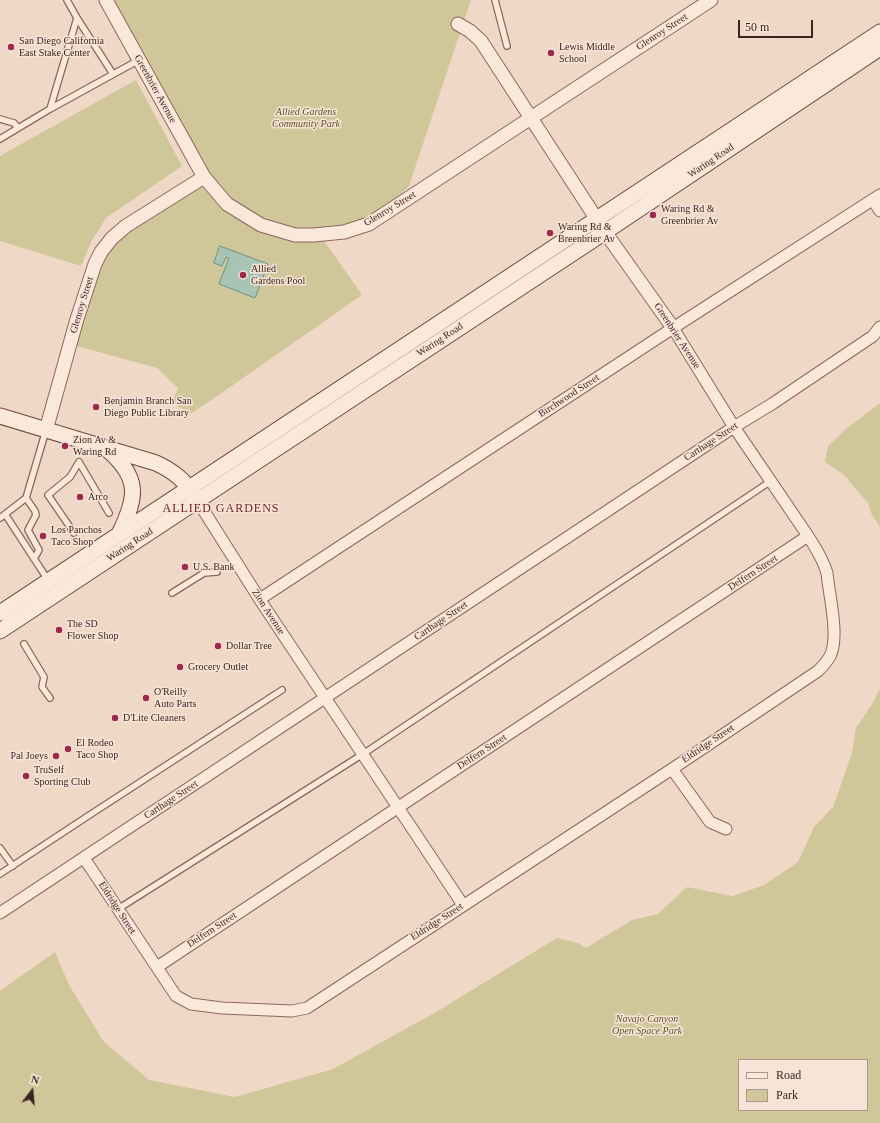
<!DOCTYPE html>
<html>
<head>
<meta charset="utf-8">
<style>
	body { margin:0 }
	#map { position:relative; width:880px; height:1123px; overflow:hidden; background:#f0d8c7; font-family:"Times New Roman",serif }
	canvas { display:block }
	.legend { position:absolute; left:738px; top:1059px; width:130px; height:52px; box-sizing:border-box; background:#f7e4d7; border:1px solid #ac988d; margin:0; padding:5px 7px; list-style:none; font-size:12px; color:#3c251f }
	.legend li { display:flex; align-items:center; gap:8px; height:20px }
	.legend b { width:20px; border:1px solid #ac988d }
	.north { position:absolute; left:12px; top:1071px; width:40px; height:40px; -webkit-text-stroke:3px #f7e4d7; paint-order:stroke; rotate:16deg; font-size:11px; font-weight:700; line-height:16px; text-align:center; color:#3c251f }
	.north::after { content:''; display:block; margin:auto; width:14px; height:18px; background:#3c251f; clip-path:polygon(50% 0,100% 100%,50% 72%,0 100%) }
	.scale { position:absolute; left:738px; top:20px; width:75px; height:18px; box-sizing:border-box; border:2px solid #3c251f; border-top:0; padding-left:5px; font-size:12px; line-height:14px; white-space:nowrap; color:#3c251f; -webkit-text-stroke:3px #f7e4d7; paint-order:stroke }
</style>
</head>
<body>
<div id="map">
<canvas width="880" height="1123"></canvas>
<ul class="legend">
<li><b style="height:5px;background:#fae8db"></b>Road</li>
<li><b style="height:11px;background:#cfc69a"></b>Park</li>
</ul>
<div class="north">N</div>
<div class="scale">50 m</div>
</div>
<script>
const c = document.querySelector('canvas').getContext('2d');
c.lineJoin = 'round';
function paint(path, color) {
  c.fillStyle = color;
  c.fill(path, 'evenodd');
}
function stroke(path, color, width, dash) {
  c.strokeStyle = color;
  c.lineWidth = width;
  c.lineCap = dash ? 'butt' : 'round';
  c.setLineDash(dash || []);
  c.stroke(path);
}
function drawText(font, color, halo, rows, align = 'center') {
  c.font = font + ' "Times New Roman",serif';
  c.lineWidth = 3;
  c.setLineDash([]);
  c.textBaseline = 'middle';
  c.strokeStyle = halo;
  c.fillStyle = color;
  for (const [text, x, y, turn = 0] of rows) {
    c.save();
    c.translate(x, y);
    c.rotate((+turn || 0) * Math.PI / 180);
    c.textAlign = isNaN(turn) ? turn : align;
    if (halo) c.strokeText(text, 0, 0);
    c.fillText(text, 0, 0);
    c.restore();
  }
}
paint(new Path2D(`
	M106,0h365l-62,186 -31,32 -58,17 42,60 -152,106 -20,13 -18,-12 6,-14 -21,-20 -84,-23 31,-96 99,-72z
	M136,80l46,86 -76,52 -14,22 -11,26 -81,-25v-85z
	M880,403v124l-8,-12 -4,-12 -25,-29 -18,-12 3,-16 18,-17z
	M880,689v434h-880v-132l55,-39 14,33 35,57 45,38 86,17 98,-28 103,-57 121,-74 21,5 8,5 46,-28 26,-6 29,-27 45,9 32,-11 34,-23 16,-35 19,-20 19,-54 4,-25 15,-22zM739,1060h128v50h-128z`), '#cfc69a');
const water = new Path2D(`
	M220,246l48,18 -13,34 -36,-14 10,-26 -3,-1 -4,9 -8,-3z`);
paint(water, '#a8c4b4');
stroke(water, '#6e937f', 1);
const service = new Path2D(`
	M67,0l10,18
	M495,0l12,46
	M113,74l-36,-56 -27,91 89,-49
	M0,119l14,4 4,5
	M0,139l50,-30
	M79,462l30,51
	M26,498l9,13 1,4 -8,15 11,20 -5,9
	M5,514l43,66
	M0,518l26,-20 20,-68
	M74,533l-26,-38 22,-18 9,-15
	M172,593l32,-20 13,-1
	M24,644l20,33 -2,10 8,11
	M0,848l13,18
	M0,874l88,-58 194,-126
	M118,909l245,-155 408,-273`);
const minor = new Path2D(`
	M873,200l7,11
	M197,500l65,103 201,302
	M260,599l413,-271 207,-133
	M672,769l38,53 16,7
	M84,858l92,138 15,8 31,4 70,3 15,-3 365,-239 146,-98c5,-5 10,-10 13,-17 8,-20 -2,-59 -4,-81 -4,-14 -11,-25 -19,-37l-74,-109 -61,-99
	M0,913l734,-486 38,-23 101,-68 7,-9
	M157,967l651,-431`);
const tertiary = new Path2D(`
	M106,0l98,177 23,27 34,21 34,10h19l30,-3 25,-8 342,-224
	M458,24l12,7 11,10 124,191 68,96
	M46,430l31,-111 18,-55 6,-12 11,-14 14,-12 78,-49`);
const secondary = new Path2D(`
	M0,416l156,47c17,8 29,17 38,33
	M108,450c32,28 29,47 12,82
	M0,613l880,-581
	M0,631l605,-399 275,-184`);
stroke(service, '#8d675b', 8);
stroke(minor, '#8d675b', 13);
stroke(tertiary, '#8d675b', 15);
stroke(secondary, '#6f483e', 17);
stroke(service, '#fae8db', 5.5);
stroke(minor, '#fae8db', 11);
stroke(tertiary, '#fae8db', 13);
stroke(secondary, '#fae8db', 15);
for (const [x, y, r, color] of [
	[11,47,4,"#9e294c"],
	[551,53,4,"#9e294c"],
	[653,215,4,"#9e294c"],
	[550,233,4,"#9e294c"],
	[243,275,4,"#9e294c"],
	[96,407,4,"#9e294c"],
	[65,446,4,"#9e294c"],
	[80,497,4,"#9e294c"],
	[43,536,4,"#9e294c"],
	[185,567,4,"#9e294c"],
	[59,630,4,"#9e294c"],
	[218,646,4,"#9e294c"],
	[180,667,4,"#9e294c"],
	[146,698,4,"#9e294c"],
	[115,718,4,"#9e294c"],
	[68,749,4,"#9e294c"],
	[56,756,4,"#9e294c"],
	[26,776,4,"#9e294c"]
]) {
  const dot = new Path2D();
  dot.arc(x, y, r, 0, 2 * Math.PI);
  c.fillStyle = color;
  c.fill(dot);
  stroke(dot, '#f7e4d7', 1.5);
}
drawText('10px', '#3c251f', '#f7e4d7', [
	["Glenroy Street",662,32,-33],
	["Greenbrier Avenue",155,89,61],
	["Waring Road",711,161,-34],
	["Glenroy Street",390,209,-31],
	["Glenroy Street",82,305,-73],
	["Greenbrier Avenue",677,336,57],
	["Waring Road",440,340,-33],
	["Birchwood Street",569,396,-33],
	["Carthage Street",711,442,-33],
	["Waring Road",130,545,-33],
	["Delfern Street",753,573,-33],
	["Zion Avenue",268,612,57],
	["Carthage Street",441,621,-34],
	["Eldridge Street",708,744,-34],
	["Delfern Street",482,752,-33],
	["Carthage Street",171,800,-33],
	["Eldridge Street",117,908,57],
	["Eldridge Street",437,922,-33],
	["Delfern Street",212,930,-33]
]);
drawText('10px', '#3c251f', '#f7e4d7', [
	["San Diego California",19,41],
	["East Stake Center",19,53],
	["Lewis Middle",559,47],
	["School",559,59],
	["Waring Rd &",661,209],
	["Greenbrier Av",661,221],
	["Waring Rd &",558,227],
	["Breenbrier Av",558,239],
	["Allied",251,269],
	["Gardens Pool",251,281],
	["Benjamin Branch San",104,401],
	["Diego Public Library",104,413],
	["Zion Av &",73,440],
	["Waring Rd",73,452],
	["Arco",88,497],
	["Los Panchos",51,530],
	["Taco Shop",51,542],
	["U.S. Bank",193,567],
	["The SD",67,624],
	["Flower Shop",67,636],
	["Dollar Tree",226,646],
	["Grocery Outlet",188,667],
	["O'Reilly",154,692],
	["Auto Parts",154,704],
	["D'Lite Cleaners",123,718],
	["El Rodeo",76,743],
	["Taco Shop",76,755],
	["Pal Joeys",48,756,"right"],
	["TruSelf",34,770],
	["Sporting Club",34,782]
], 'left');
drawText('italic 10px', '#5a5725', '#f7e4d7', [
	["Allied Gardens",306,112],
	["Community Park",306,124],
	["Navajo Canyon",647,1019],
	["Open Space Park",647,1031]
]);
c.letterSpacing = '1px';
drawText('12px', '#6b1d24', '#f7e4d7', [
	["ALLIED GARDENS",221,509]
]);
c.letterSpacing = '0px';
</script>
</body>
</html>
